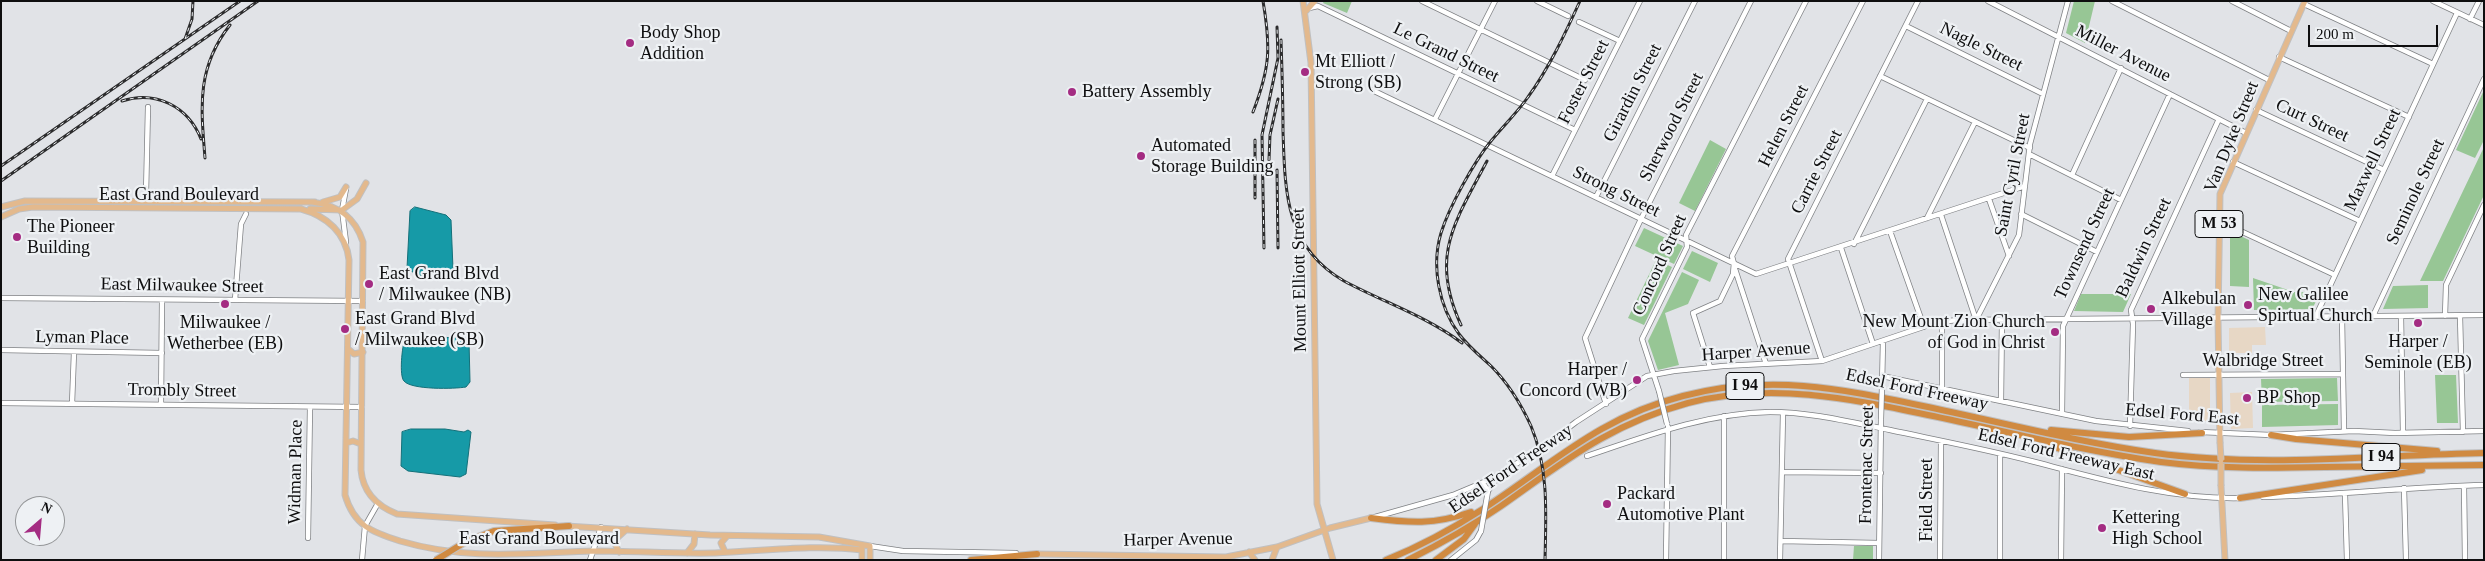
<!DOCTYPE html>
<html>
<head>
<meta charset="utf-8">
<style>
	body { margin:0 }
	#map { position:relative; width:2485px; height:561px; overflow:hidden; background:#e1e3e7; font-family:Georgia,serif }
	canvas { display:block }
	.frame { position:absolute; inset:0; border:2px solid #0e0e0f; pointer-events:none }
	.north { position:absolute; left:15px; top:496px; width:50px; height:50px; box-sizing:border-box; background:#eef1f4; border:1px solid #949698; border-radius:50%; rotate:27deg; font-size:14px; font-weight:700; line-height:20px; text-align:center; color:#0e0e0f }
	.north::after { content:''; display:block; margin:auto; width:18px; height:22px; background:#a42c82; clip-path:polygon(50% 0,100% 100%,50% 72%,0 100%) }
	.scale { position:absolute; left:2308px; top:25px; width:130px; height:22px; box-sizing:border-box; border:2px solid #0e0e0f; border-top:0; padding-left:6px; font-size:15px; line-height:18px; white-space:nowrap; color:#0e0e0f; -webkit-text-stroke:4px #eef1f4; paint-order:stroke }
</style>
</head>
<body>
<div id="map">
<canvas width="2485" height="561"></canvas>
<div class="frame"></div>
<div class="north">N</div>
<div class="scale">200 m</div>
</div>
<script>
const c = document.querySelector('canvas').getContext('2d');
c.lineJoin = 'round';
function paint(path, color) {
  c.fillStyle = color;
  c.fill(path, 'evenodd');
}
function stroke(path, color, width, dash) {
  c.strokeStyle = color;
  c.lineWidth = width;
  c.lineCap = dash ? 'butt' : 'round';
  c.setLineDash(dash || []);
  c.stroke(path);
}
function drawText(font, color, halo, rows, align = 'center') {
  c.font = font + ' Georgia,serif';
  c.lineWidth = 4.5;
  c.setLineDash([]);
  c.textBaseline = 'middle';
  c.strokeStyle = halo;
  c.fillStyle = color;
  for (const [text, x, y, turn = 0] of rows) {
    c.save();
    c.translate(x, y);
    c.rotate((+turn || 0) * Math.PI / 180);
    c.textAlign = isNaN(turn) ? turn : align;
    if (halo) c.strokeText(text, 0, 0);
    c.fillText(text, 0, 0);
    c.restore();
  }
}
paint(new Path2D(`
	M2265,327l1,18h-14v8h-23v-25z
	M2189,378h21v43h-21z
	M2252,392l1,36 -22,1 -1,-36z`), '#e7d7c5');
paint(new Path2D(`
	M1324,1h28l-5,12 -24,-10z
	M2074,1h21l-10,42 -19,-10z
	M2484,90v50l-9,18 -19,-8z
	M1710,140l16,9 -31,62 -16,-8z
	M2484,147v48l-41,86h-23z
	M1644,228l39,18 -9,18 -39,-18z
	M2230,231l19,9v47l-19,-1z
	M1692,251l26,12 -8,19 -27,-13z
	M1656,260l16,7 -28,58 -16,-7z
	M1682,272l17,8 -11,24 -23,9 14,52 -21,5 -10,-29z
	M2253,278l41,14h27l-9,17 -58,1z
	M2428,285v23l-45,1 10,-23z
	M2081,294h50l-8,18 -49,-1z
	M2435,375h21l2,48h-21z
	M2337,378l1,23 -76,1 -1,-23z
	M2338,404v21l-76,2v-22z
	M1854,546h19v14h-20z`), '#97c695');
const water = new Path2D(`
	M415,207l31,8 5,5 2,49 -4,7 -32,-1 -10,-7 3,-57z
	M461,332l8,9 1,41 -4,5c-11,2 -55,3 -62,-6 -5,-5 -2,-35 1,-42l15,-3 37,2z
	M411,429h34l19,3 4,-2 3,2 -5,42 -6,3 -52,-6 -7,-5 1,-34z`);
paint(water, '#169aa7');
stroke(water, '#147079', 1);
const minor = new Path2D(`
	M1422,1l163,79
	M1537,1l31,15
	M1988,1l258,132
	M2112,1l157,79
	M2232,1l59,30
	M2433,1l51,24
	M2304,4l129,60
	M1309,8l9,-2 257,124
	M2470,19l9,-18
	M1579,22l41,19
	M1906,26l137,68
	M2279,57l130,60
	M1880,76l150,72
	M1372,90l384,184 269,-88
	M2256,110l128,60
	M1435,119l60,-118
	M2029,154l92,46
	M2233,162l127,59
	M2072,175l49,-107
	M1552,176l88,-175
	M146,194l2,-87
	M1596,197l99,-196
	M1989,199l20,57
	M2021,214l76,38
	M1941,215l35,105
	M1927,218l48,-96
	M2219,221l116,54
	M1890,231l34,96
	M346,242l-4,-32 4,-21
	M1854,244l73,-145
	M1841,248l32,96
	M1734,264l-2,-8 131,-255
	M1734,266l32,98
	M1,298l362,3
	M235,300l6,-76 5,-10
	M2373,316l111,-237
	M2401,316l2,117
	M2445,316l1,-31 38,-80
	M2460,316l3,116
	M2342,317l2,114
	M2315,318l142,-305
	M1976,320l43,-85 11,-91 38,-143
	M1,350l161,3
	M1822,361l-34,-102 130,-258
	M1710,367l-17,-54 27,-12 13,-27 1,-11
	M2183,375l160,-1
	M1882,376l214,45 92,10
	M1882,386l1,-45
	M1942,388v-67
	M1659,391l-17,-52 45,-92 -1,-12 120,-234
	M2001,401l1,-81
	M1,403l361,4
	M72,404l2,-52
	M1606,404l-21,-66 56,-119 110,-218
	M161,405l1,-105
	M2062,414l1,-88 107,-232
	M2130,426l3,-102 -2,-14 88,-191
	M2200,432l71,3 83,-4 41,2 89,-2
	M1587,456c59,-20 120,-43 183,-44 41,0 80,10 120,18 47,10 94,19 141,31 69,18 139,39 212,37
	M1782,472l99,1
	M1480,485l5,1 3,5 9,-13
	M2464,486l1,74
	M2404,488l2,72
	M2345,494l2,66
	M2263,497c74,-2 147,-10 221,-12
	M1375,517l78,-22 38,-16 48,-29 37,-28 71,-46 27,-5 49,-5 99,-5 116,-39 20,-2 526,-5
	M308,538l2,-131
	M1781,541l98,2
	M870,546l33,5 113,2
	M362,560l3,-34 12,-21
	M590,560l11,-33
	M1451,560l25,-20 5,-9
	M1666,560l2,-133
	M1724,560v-144
	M1780,560l3,-147
	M1879,560l2,-141
	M1940,560l1,-119
	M2000,560v-106
	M2061,560l1,-91`);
const major = new Path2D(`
	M1303,1l8,62 6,441 16,56
	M1306,11l9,-10
	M312,202c26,3 43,15 51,40l-2,228c2,23 16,36 36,44l158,11
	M323,202l17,-5 6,-10
	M1,207l24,-6 290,1
	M310,209l32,1 15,-11 9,-16
	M1,217l18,-8 14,-2 268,2c26,7 45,24 48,51l-4,235c9,31 27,37 55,46 68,20 125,12 194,10 41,0 81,3 121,2 49,-2 99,-9 147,-3
	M348,349l6,5 9,-2
	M2220,442l-2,-124 2,-124 85,-193
	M346,443l7,-2 8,3
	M2221,486l4,74
	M566,526l144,9 109,2 51,9v14
	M862,547v13
	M619,552l-3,-6v-7l11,-10
	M725,552l-4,-9 6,-7
	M1249,552l6,8
	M687,553l7,-9 1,-10
	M1037,554l189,3 51,-10 53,-19 41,-10
	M1272,560l5,-13`);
const highway = new Path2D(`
	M2051,430l78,7 73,-4
	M2271,435l25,4 141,12
	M2049,445l136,49
	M2240,498l182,-28
	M1371,518c39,5 63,7 100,-6
	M467,541l27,-10 75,-5
	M971,560l66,-6
	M1386,560c35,-14 66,-31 97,-51 69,-45 117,-92 200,-113 86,-22 155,-8 240,10 77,16 154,36 232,47 109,15 220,2 329,0
	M1408,560c32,-16 64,-34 93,-54 64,-45 109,-82 187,-103 82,-21 160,-5 240,12 78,16 155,36 233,47 55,7 110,6 164,5 53,-1 106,-1 159,-2
	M1436,560l28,-21 11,-15`);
stroke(minor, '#7f8184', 6);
stroke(major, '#c0c0c1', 7);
stroke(highway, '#c0c0c1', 8);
stroke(minor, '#fff', 4.5);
stroke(major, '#e3b98d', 5);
stroke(highway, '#d08a41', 6);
const rail = new Path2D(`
	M185,39l7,-20 1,-18
	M1281,40c1,30 2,61 2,91 2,61 2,116 61,150 39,21 82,35 118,62
	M122,101c33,-11 66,5 79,38
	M1253,112c17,-44 18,-64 10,-111
	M1255,140v58
	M205,158c-4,-50 -9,-90 25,-133
	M1269,160l1,-25 8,-36
	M1,166l239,-165
	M1277,170l1,78
	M1,181l257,-180
	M1264,248l-2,-113 16,-77 -1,-31
	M1461,325c-32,-69 -6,-103 26,-164
	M1545,560c1,-46 4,-91 -14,-134 -10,-22 -23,-43 -40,-60 -11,-10 -23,-20 -32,-32 -20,-27 -28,-68 -18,-101 8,-26 33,-71 50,-92 12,-15 26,-28 37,-44 21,-29 37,-63 52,-96`);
stroke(rail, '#2c2c2d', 3);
stroke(rail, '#eef1f4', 1, [4]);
const minorBridge = new Path2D(`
	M1659,391l8,33
	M1881,419l1,-33
	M1481,531l7,-40`);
const majorBridge = new Path2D(`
	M2220,442l1,18
	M2221,464v22`);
const highwayBridge = new Path2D(`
	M436,560l31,-19`);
stroke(minorBridge, '#7f8184', 6, []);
stroke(majorBridge, '#c0c0c1', 7, []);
stroke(highwayBridge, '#c0c0c1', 8, []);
stroke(minorBridge, '#fff', 4.5);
stroke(majorBridge, '#e3b98d', 5);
stroke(highwayBridge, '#d08a41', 6);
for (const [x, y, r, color] of [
	[630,43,5,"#a42c82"],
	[1305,72,5,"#a42c82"],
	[1072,92,5,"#a42c82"],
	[1141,156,5,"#a42c82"],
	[17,237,5,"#a42c82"],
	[369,284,5,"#a42c82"],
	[225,304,5,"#a42c82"],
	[2248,305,5,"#a42c82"],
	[2151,309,5,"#a42c82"],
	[2418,323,5,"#a42c82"],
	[345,329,5,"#a42c82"],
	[2055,332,5,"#a42c82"],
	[1637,380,5,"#a42c82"],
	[2247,398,5,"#a42c82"],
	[1607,504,5,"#a42c82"],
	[2102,528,5,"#a42c82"]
]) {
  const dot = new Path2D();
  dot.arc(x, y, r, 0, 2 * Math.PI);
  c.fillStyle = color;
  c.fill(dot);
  stroke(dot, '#eef1f4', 2);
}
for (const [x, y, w] of [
	[2219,224,48],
	[1745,386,38],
	[2381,457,38]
]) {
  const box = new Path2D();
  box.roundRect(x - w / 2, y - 13.5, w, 27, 4);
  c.fillStyle = '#eef1f4';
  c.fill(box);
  stroke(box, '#0e0e0f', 1);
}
drawText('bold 16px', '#0e0e0f', null, [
	["M 53",2219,224],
	["I 94",1745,386],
	["I 94",2381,457]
]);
drawText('18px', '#0e0e0f', '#eef1f4', [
	["Body Shop",640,33],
	["Addition",640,54],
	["Mt Elliott /",1315,62],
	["Strong (SB)",1315,83],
	["Battery Assembly",1082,92],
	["Automated",1151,146],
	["Storage Building",1151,167],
	["The Pioneer",27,227],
	["Building",27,248],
	["East Grand Blvd",379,274],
	["/ Milwaukee (NB)",379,295],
	["New Galilee",2258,295],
	["Spirtual Church",2258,316],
	["Alkebulan",2161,299],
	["Village",2161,320],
	["East Grand Blvd",355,319],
	["/ Milwaukee (SB)",355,340],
	["New Mount Zion Church",2045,322,"right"],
	["of God in Christ",2045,343,"right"],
	["Milwaukee /",225,323,"center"],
	["Wetherbee (EB)",225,344,"center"],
	["Harper /",2418,342,"center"],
	["Seminole (EB)",2418,363,"center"],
	["Harper /",1627,370,"right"],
	["Concord (WB)",1627,391,"right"],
	["BP Shop",2257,398],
	["Packard",1617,494],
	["Automotive Plant",1617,515],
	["Kettering",2112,518],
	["High School",2112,539]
], 'left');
drawText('18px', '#0e0e0f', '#eef1f4', [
	["Nagle Street",1981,47,26],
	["Le Grand Street",1446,53,26],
	["Miller Avenue",2123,54,27],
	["Foster Street",1584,82,-63],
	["Girardin Street",1633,93,-63],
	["Curt Street",2312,121,25],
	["Helen Street",1784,126,-63],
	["Sherwood Street",1672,127,-63],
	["Van Dyke Street",2232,137,-68],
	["Maxwell Street",2373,160,-65],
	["Carrie Street",1817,172,-63],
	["Saint Cyril Street",2013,175,-79],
	["Strong Street",1616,192,26],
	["Seminole Street",2416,192,-65],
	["East Grand Boulevard",179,195],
	["Townsend Street",2085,244,-65],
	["Baldwin Street",2144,248,-65],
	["Concord Street",1660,265,-66],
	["Mount Elliott Street",1300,280,-91],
	["East Milwaukee Street",182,286,1],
	["Lyman Place",82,338,1],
	["Harper Avenue",1756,352,-4],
	["Walbridge Street",2263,361],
	["Edsel Ford Freeway",1917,390,12],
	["Trombly Street",182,391,1],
	["Edsel Ford East",2182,415,5],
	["Edsel Ford Freeway East",2066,455,13],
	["Frontenac Street",1867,465,-89],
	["Edsel Ford Freeway",1511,469,-34],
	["Widman Place",296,472,-89],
	["Field Street",1927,500,-90],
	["East Grand Boulevard",539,539],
	["Harper Avenue",1178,540,-1]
]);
</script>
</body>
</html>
